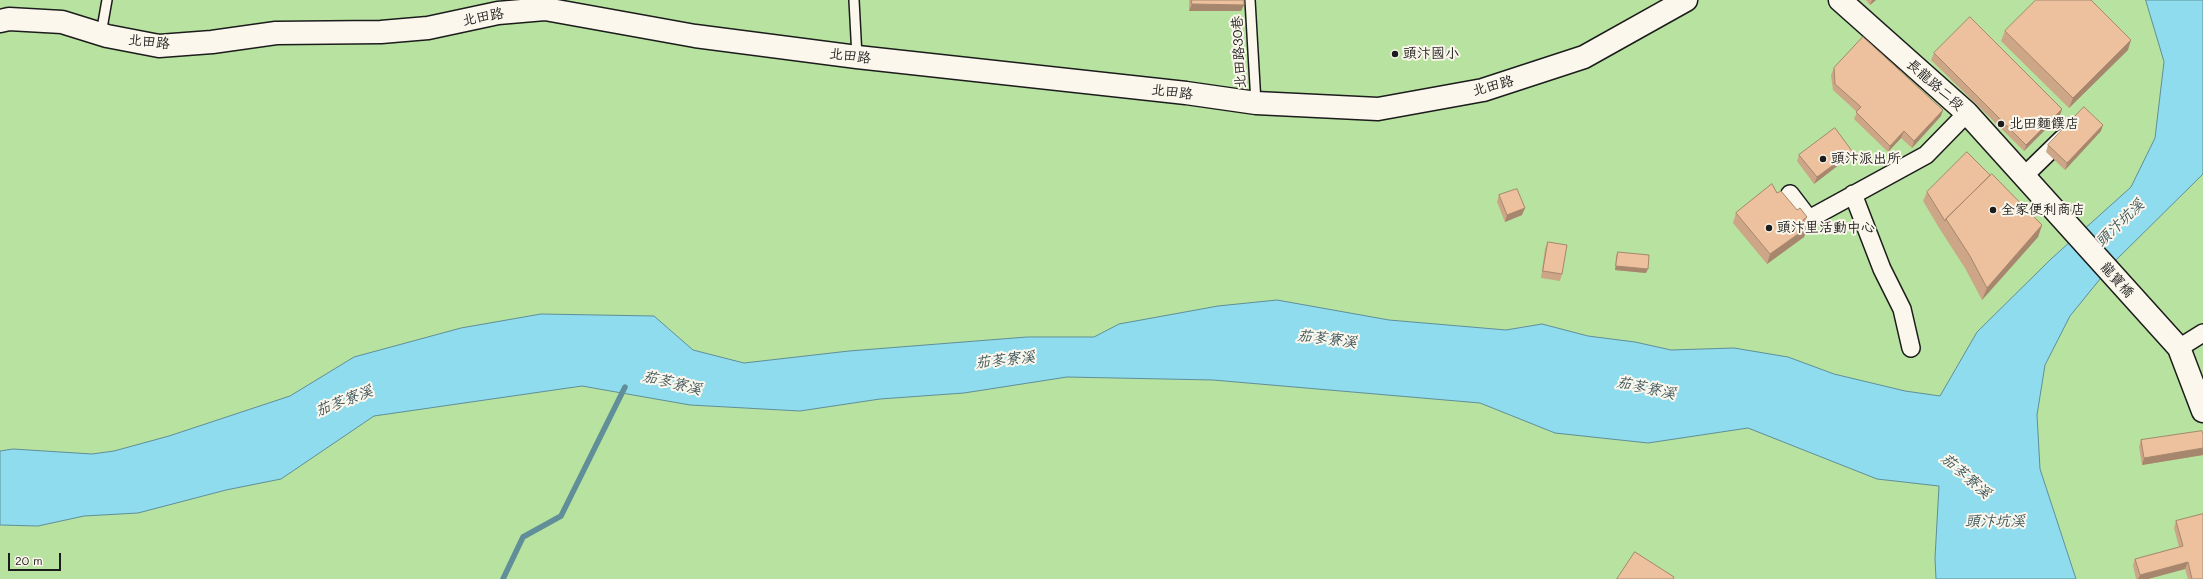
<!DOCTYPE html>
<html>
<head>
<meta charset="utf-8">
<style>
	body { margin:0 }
	#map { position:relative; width:2203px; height:579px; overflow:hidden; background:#fbf7ec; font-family:Mali,sans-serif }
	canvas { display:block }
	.scale { position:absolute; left:8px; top:553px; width:53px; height:18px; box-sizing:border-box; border:2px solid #1c1c1c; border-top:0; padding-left:5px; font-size:12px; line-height:14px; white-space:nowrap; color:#1c1c1c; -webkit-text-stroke:3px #fbf7ec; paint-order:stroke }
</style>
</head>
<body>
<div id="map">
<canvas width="2203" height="579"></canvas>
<div class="scale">20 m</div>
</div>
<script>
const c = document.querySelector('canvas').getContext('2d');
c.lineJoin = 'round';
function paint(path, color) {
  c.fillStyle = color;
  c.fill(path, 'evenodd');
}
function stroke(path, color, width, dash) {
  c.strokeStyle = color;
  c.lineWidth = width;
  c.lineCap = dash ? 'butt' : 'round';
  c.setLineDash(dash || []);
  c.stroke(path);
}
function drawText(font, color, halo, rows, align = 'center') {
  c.font = font + ' Mali,"LXGW WenKai TC",sans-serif';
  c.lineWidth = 4;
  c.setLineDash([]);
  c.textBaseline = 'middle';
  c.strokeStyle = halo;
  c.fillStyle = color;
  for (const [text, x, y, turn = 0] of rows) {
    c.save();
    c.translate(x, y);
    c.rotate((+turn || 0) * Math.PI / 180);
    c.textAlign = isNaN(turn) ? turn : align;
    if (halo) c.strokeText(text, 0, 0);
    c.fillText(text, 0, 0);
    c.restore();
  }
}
paint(new Path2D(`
	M0,0h2203v579h-2203z`), '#b7e29f');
const water = new Path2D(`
	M2146,0h57v174l-90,89 -43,53 -25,49 -8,50 3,54 36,110h-140l-1,-21 4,-72 -62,-7 -129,-51 -100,15 -93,-10 -75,-30 -267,-23 -146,-3 -103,16 -84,6 -80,12 -110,-6 -108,-19 -208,30 -93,63 -55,11 -88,23 -54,3 -46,10 -38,-1v-74l13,-2 79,5 22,-3 55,-15 121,-40 64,-39 107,-29 80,-14 113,2 39,34 51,13 105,-12 178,-14h67l25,-13 99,-18 59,-6 112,20 117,10 36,-6 46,12 47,6 36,8 63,-2 54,9 46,17 71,17 35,5 37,-64 74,-73 80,-72 24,-49 9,-76z`);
paint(water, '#8edced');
stroke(water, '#608f99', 1);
stroke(new Path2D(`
	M503,579l20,-42 38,-21 64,-129`), '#608f99', 5.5);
const lane = new Path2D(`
	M854,0l3,57
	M1250,0l6,103
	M101,34l6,-34`);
const street = new Path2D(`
	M2023,177l40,-39
	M1790,194l19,25 117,-64 41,-42
	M1853,194l29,75 20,40 9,39
	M2179,348l24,-15`);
const secondary = new Path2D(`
	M1840,0l127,113 212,235 24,63
	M0,21l9,-2 53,3 45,14 52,10 53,-4 64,-9 105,-1 47,-4 70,-15 47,-4 150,27 162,21 329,36 70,10 122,6 105,-19 101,-33 102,-57`);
stroke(lane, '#1c1c1c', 12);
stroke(street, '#1c1c1c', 20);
stroke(secondary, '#1c1c1c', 25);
stroke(lane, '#fbf7ec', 9);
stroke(street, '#fbf7ec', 17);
stroke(secondary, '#fbf7ec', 22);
paint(new Path2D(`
	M1189,0h55l-3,11h-52z
	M1866,0h10l-6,5z
	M2005,31l123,19 -59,58 -68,-67z
	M1934,53l128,56 -2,6 -36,36 -93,-91z
	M1834,68l107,48 -29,32 -11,-10 -13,14 -34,-33 3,-7 -24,-22 -2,-15z
	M2101,131l-36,39 -19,-18 2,-7z
	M1799,155l50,2 -35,27 -17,-23z
	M1990,175l52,50 -4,12 -56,63 -17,-32 -24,-37 -18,-30 4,-9z
	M1777,193l20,17 10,7 -2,5 -1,15 -37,27 -34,-41 3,-10z
	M1499,195l23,20 -17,7 -8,-20z
	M1548,242l14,32 -2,7 -19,-3 4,-29z
	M1618,252l28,21 -31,-3 1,-14z
	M2141,440l62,15 -61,10 -3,-18z
	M2176,521l27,58h-15l-3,-10 -37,10h-12l-3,-14 2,-6 44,-12 -5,-19z`), '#cca687');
paint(new Path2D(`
	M1872,0h4l-6,5z
	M1192,4l52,1 -3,6h-52z
	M2131,40l-3,10 -59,58 4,-10z
	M2062,109l-2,6 -36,36 2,-6z
	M1943,110l-2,6 -29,32 2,-7z
	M2103,125l-2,6 -36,39 2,-7z
	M1904,131l-3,7 -13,14 2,-6z
	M1852,151l-3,6 -35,27 3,-7z
	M1525,208l-3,7 -17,7 2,-7z
	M2042,225l-4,12 -56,63 5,-12z
	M1808,227l-4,10 -37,27 3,-10z
	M1616,266l32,3 -2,4 -31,-3z
	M2203,448v7l-61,10 2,-7z
	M2188,562l-3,7 -37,10h-10l2,-4z`), '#a6876e');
const building = new Path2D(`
	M1192,0h52v5l-52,-1z
	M2036,0h55l40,40 -58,58 -68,-67z
	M1970,17l92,92 -36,36 -92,-92z
	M1863,37l80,73 -29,31 -10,-10 -14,15 -34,-34 5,-5 -26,-23 -1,-16z
	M2084,107l19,18 -36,38 -19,-18z
	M1835,128l17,23 -35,26 -18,-22z
	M1967,152l23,23 -44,44 -1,2 -18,-29z
	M1992,174l50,51 -55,63 -17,-32 -24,-37z
	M1772,184l5,9 4,-2 16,19 3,-2 7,9 -4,3 5,7 -38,27 -34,-41z
	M1517,189l8,19 -18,7 -8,-20z
	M1548,242l19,3 -5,29 -19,-3z
	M1618,252l31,3 -1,14 -32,-3z
	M2202,431l1,3v14l-59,10 -3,-18z
	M2203,514v65h-11l-4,-17 -48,13 -5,-16 48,-13 -7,-25z
	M1635,552l39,25 -1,2h-56z`);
paint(building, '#edc19d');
stroke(building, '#a6876e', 1);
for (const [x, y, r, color] of [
	[1395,54,4,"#1c1c1c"],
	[2001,124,4,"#1c1c1c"],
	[1823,159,4,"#1c1c1c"],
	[1993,210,4,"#1c1c1c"],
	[1769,228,4,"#1c1c1c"]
]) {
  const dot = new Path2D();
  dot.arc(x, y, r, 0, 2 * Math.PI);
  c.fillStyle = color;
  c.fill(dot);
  stroke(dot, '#fbf7ec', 1.5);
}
drawText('14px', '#1c1c1c', '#fbf7ec', [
	["北田路",483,17,-11],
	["北田路",149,42,6],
	["北田路30巷",1239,52,-93],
	["北田路",850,56,7],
	["長龍路二段",1935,85,41],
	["北田路",1493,86,-15],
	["北田路",1172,92,7],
	["龍寶橋",2117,280,48]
]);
drawText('14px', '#1c1c1c', '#fbf7ec', [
	["頭汴國小",1403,54],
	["北田麵饌店",2009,124],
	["頭汴派出所",1831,159],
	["全家便利商店",2001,210],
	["頭汴里活動中心",1777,228]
], 'left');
drawText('italic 15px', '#3e565b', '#fbf7ec', [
	["頭汴坑溪",2120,223,-44],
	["茄苳寮溪",1327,339,7],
	["茄苳寮溪",1005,360,-6],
	["茄苳寮溪",672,383,14],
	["茄苳寮溪",1646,388,12],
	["茄苳寮溪",344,401,-21],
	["茄苳寮溪",1966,476,41],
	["頭汴坑溪",1995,521]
]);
</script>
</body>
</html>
